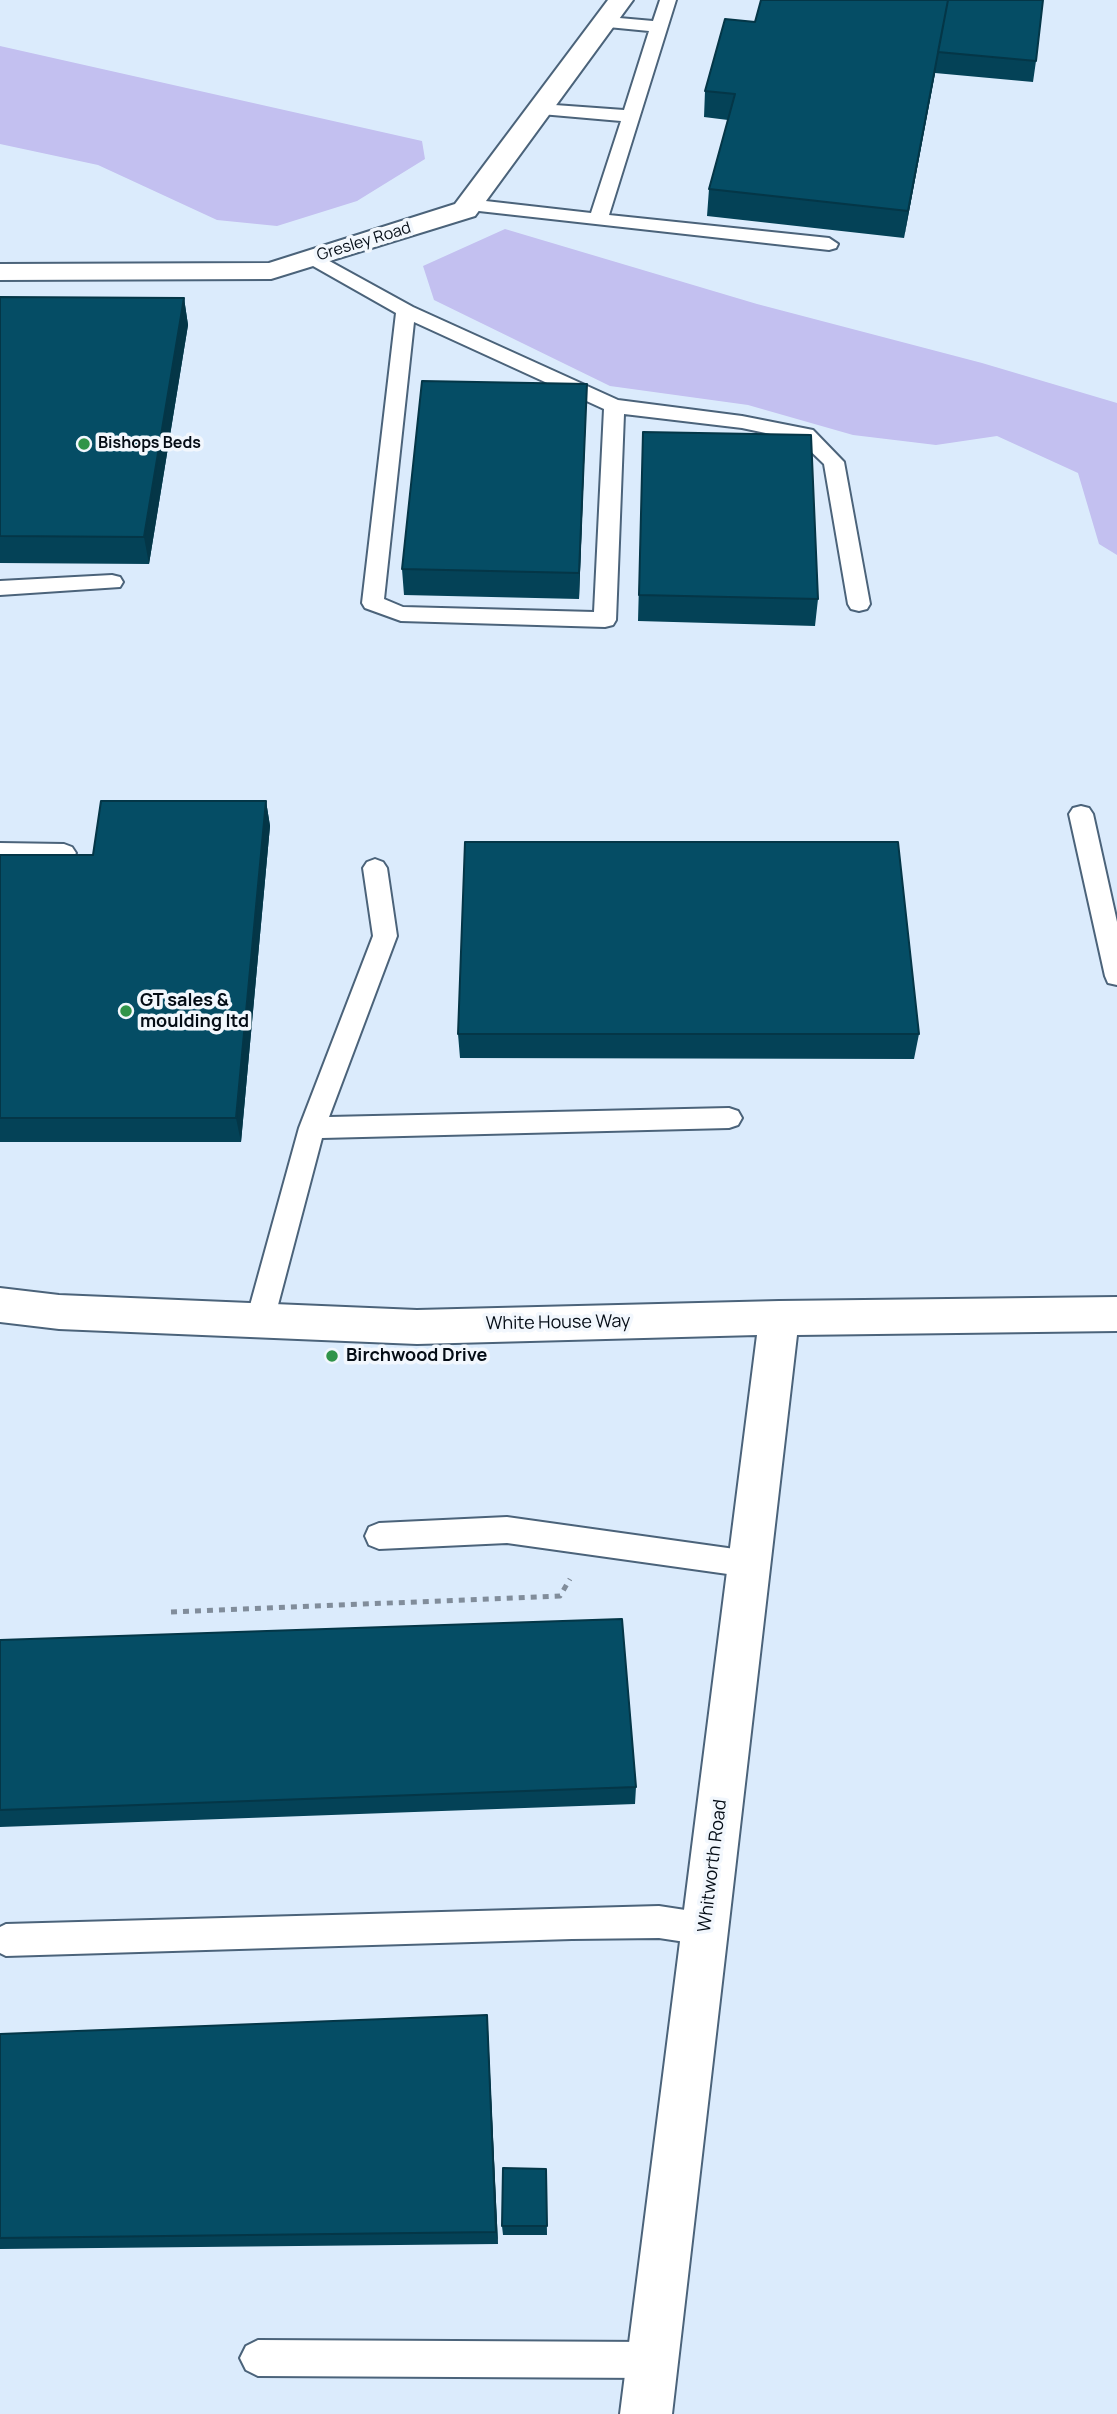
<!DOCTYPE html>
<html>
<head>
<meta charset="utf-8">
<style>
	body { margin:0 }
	canvas { display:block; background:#dbebfc }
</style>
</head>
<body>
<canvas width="1117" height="2414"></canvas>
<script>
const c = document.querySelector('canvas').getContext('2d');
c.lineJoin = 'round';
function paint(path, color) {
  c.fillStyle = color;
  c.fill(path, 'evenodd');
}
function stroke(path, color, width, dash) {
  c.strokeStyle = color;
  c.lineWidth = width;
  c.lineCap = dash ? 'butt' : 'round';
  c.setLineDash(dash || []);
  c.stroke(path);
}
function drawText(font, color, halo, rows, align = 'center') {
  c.font = font + ' Manrope,sans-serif';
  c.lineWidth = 7;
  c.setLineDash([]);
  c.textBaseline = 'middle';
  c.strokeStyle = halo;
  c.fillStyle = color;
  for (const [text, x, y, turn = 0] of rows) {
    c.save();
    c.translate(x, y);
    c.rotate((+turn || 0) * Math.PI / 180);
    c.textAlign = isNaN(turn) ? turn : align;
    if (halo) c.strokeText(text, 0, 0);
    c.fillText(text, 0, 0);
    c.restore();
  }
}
paint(new Path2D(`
	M0,46l422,95 3,18 -68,42 -80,25 -60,-6 -119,-55 -98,-21z
	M505,229l252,75 225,59 135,40v152l-18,-11 -21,-71 -81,-37 -61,9 -83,-10 -105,-30 -138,-19 -176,-86 -11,-34z`), '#c3c0f0');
const service = new Path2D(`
	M660,0h16l-67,215 220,23 9,6 -2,4 -7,2 -368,-41 -2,-4 9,-6 123,14 30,-92 -80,-7 -9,-5 9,-5 83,6 25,-79 -41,-4 -9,-5 9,-5 45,4z
	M313,252l100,55 205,93 124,16 71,14 31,32 26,142 -3,5 -8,2 -8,-2 -3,-5 -24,-140 -25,-24 -57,-12 -118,-14 -8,206 -3,5 -8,2 -204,-6 -36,-13 -3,-5 34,-290 -90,-51 -2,-4zM414,322l190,87 -10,203 -191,-5 -19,-8z
	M112,575l8,2 3,5 -3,5 -120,8v-14z
	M1081,806l8,2 4,6 24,108v63l-9,-2 -3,-7 -36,-162 4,-6z
	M0,843l64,1 8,3 4,6 -4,6 -8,3 -64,-1z
	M375,859l8,3 4,6 10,68 -68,181 400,-9 9,3 4,7 -4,7 -9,3 -407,10 -48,182 -4,8 -10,3 -10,-3 -4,-8 53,-192 74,-192 -10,-68 4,-6z
	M507,1517l242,34 10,4 5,9 -5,9 -10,4 -242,-34 -128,6 -10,-4 -4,-9 4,-9 10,-4z
	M659,1906l46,7 11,5 5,11 -5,11 -11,5 -46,-7 -87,1 -566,17 -6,-3v-26l6,-3z
	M258,2340l395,2 12,6 6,12 -6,12 -12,6 -395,-2 -12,-6 -6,-12 6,-12z`);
const minor = new Path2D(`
	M608,0h25l-158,216 -204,63 -271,1v-16l269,-1 186,-59z
	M0,1288l59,7 358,15 362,-9 338,-4v34l-320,4 -125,1079h-52l137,-1079 -340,9 -358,-15 -59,-7z`);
stroke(service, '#4b637a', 4);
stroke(minor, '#4b637a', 4);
stroke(new Path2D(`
	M171,1612l389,-16 10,-17`), '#818d9b', 5, [6, 6]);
paint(service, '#fff');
paint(minor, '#fff');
paint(new Path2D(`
	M755,22l281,39 -3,21 -98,-9 -31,165 -197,-22 2,-27 19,-69 -24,-3 1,-26z
	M0,297l184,1 4,27 -39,239 -149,-1z
	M586,411l-7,188 -175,-4 -2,-26z
	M643,432l175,167 -3,27 -177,-5z
	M266,801l4,25 -29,316h-241v-287h93z
	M458,1034h461l-5,25 -454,-1z
	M0,1640l636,147 -1,17 -635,23z
	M487,2015l11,229 -498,5v-215z
	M546,2169l1,66h-44l-1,-9z`), '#044257');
paint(new Path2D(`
	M938,53l-3,20 -31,165 4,-27z
	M184,298l4,27 -39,239 -5,-27z
	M587,384l-1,27 -7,188v-26z
	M266,801l4,25 -29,316 -5,-24z
	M487,2015l1,15 10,214 -2,-12z`), '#043647');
const building = new Path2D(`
	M761,0h187l-40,211 -199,-22 26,-95 -30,-3 20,-72 30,3z
	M948,0h95l-7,61 -98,-9z
	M0,297l184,1 -40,239 -144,-1z
	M422,381l165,3 -8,189 -177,-4z
	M643,432l168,3 7,164 -179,-4z
	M101,801h165l-30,317h-236v-263h93z
	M465,842h433l21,192h-461z
	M622,1619l14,168 -636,23v-170z
	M487,2015l9,217 -496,6v-204z
	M503,2168l43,1 1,57h-45z`);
paint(building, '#054d65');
stroke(building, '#043647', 2);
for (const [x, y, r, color] of [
	[84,444,7,"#319449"],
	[126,1011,7,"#319449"],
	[332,1356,7,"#319449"]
]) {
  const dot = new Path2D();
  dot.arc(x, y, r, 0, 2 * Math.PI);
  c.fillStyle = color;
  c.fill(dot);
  stroke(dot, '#f2f7fd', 2.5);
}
drawText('16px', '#040c15', '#f2f7fd', [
	["Gresley Road",364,242,-17]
]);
drawText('bold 16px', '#040c15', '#f2f7fd', [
	["Bishops Beds",98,444]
], 'left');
drawText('bold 18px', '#040c15', '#f2f7fd', [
	["GT sales &",140,1001],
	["moulding ltd",140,1022],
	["Birchwood Drive",346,1356]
], 'left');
drawText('18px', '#040c15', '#f2f7fd', [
	["White House Way",558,1323,-1],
	["Whitworth Road",713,1866,-83]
]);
</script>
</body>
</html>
